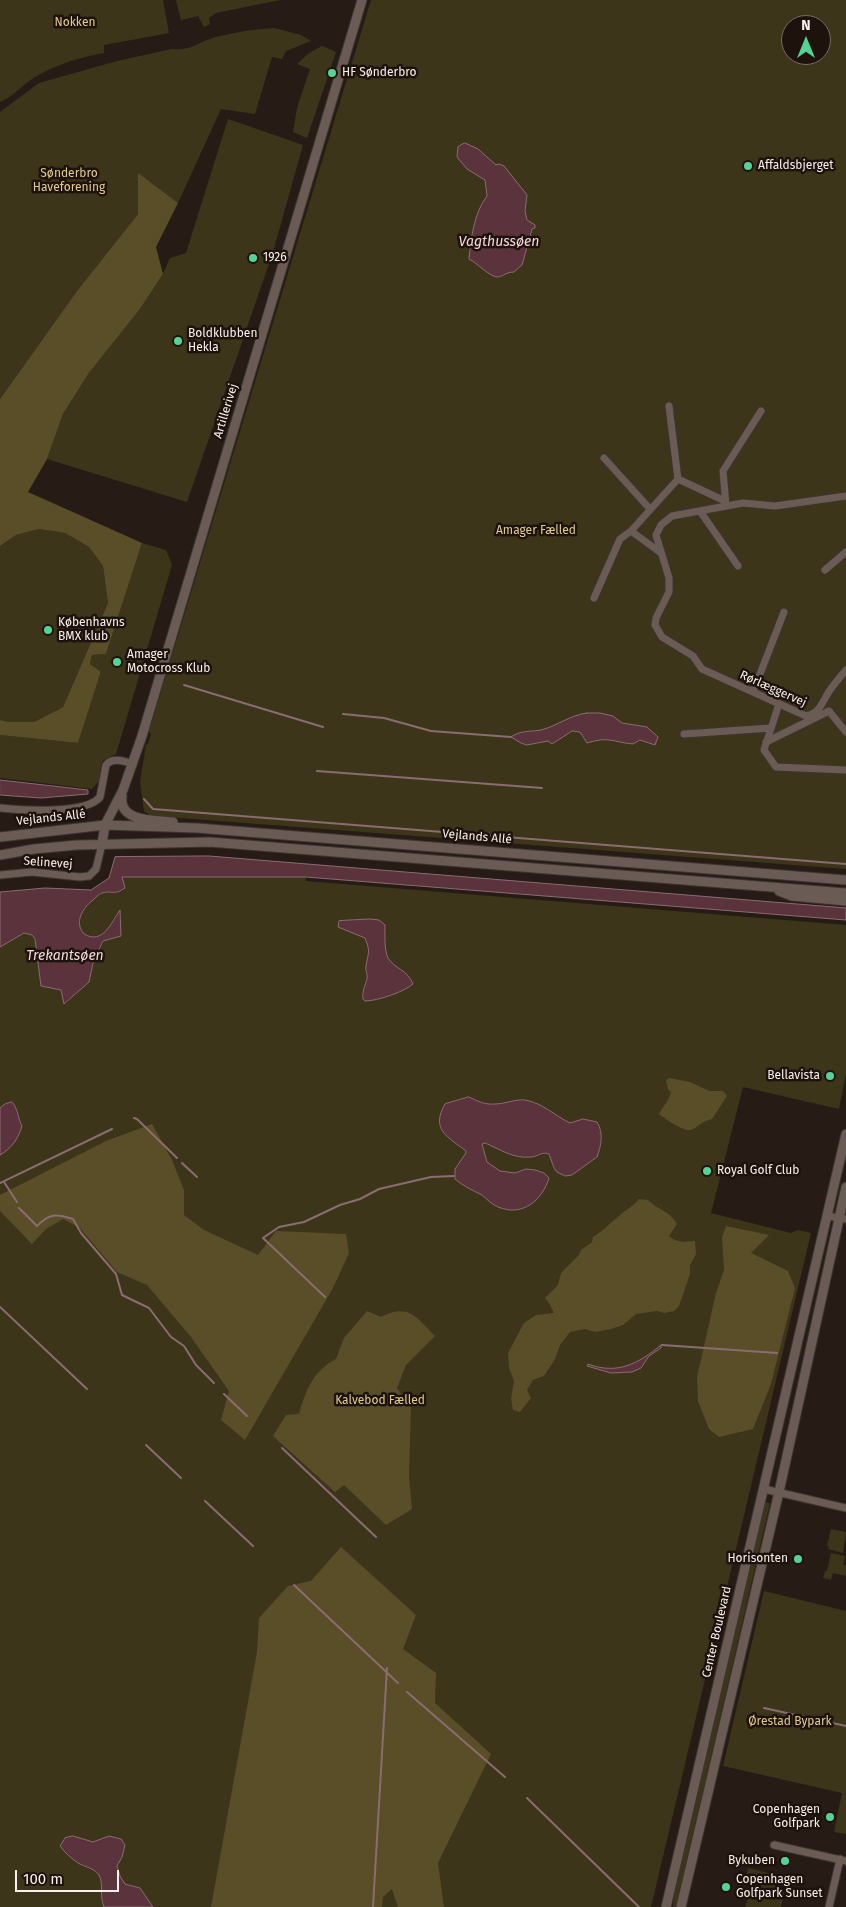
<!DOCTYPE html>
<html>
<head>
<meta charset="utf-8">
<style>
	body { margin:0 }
	#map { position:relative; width:846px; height:1907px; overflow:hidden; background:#271c15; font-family:"Fira Sans",sans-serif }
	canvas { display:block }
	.north { position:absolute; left:781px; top:15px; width:50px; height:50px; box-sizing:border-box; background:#1e120c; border:1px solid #766b66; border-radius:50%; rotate:0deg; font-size:14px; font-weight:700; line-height:20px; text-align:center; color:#f9f0ec }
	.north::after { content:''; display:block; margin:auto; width:18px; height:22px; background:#54d396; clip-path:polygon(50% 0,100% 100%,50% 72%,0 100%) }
	.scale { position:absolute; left:15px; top:1870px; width:104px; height:22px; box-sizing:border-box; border:2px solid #f9f0ec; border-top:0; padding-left:6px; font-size:15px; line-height:18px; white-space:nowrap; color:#f9f0ec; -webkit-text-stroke:4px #1e120c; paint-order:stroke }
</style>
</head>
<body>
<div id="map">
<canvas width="846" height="1907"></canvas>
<div class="north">N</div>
<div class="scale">100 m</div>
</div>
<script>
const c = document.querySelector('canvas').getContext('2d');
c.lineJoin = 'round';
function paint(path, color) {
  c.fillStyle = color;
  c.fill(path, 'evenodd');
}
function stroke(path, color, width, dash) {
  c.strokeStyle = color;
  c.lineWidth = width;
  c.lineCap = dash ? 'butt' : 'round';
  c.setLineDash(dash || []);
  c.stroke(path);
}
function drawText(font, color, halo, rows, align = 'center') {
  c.font = font + ' "Fira Sans",sans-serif';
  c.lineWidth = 5;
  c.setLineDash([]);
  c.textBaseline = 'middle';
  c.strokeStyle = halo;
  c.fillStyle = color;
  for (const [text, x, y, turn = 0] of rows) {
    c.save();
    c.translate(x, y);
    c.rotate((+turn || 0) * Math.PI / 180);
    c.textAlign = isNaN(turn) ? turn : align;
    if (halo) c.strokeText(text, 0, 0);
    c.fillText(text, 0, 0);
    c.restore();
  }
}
paint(new Path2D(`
	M0,0h163l6,33 -65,12v8c-24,4 -49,12 -69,24 -12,7 -22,20 -35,25z
	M176,0h104l-64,13 -7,5 1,6 -6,3 -6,-11 -17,4z
	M371,0h475v869l-666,-51 -30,-3 -6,-4 -4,-29 6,-37 2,-1 3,-10 -2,-3zM791,25h30v30h-30z
	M274,28l27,7 10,6 -25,10 -4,8 -10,-2 -17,57 -34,-5 -43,94 -40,-29v40l-61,77 -77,108v-287l39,-29 78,-22 55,-12c20,2 26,-7 44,-12 19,-5 39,-8 58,-9z
	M322,46l14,6 -29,86 -14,-6 4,-24 13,-39 -13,-5 12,-11z
	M228,119l75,26 -30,107 -86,250 -140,-43 16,-45 26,-41 51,-64 23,-35 7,-16 16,-5z
	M39,529l26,4 24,14 14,19 5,37 -45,104 -29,15h-25l-9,-2v-174l16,-11z
	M142,543l24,7 6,15 -56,189 -14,7 -3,20 -7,8 -92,-11v-43l78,8 22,-72 -10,-7 2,-9 14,-1z
	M122,877h184v4l540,44v148l-7,36 -96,-22 -32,126 80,20 7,-3 13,3 -160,674h-651v-960l24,-14 8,2 3,4 6,46 20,5 4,14 24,-22 4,-19 26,-52c-5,7 -9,17 -15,23 -16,15 -35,-10 -17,-29 4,-4 11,-11 16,-12 10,-2 12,2 22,-4z
	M765,1502l5,1 -94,404h-3l1,-14z
	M831,1529l15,3 -3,21 -15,-4 1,-3h-2z
	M831,1553l14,3 -2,9h3v11l-13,-3 -2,7 -8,-2 2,-7h2z
	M764,1591l82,20v223l-12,-2 8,-39 -119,-27z
	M798,1804l8,4 1,4 -13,12 -4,-2 1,-9 4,-8z
	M748,1868l21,5 7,8 -1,6 10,2 -4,18h-36l9,-27 -8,-2z`), '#3d351a');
paint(new Path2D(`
	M138,173l40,30 -22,44 7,27 -23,35 -51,64 -26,41 -16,45 -19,33 114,51 -36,111 -14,1 -2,9 10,7v3l-22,69 -78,-8v-15l9,2h25l29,-15 45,-104 -5,-37 -14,-19 -24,-14 -26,-4 -23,6 -16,11v-147l77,-108 61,-77z
	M669,1078l21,4 19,9h14l4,5 -15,23c-11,2 -13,8 -21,11 -7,2 -27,-12 -32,-16 4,-8 10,-13 12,-22l-3,-3 -2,-9z
	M152,1124l20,36 12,30v25l20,15 54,25 18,-24 70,3 3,19 -16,35 -88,152 -24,-20 8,-29 -38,-54 -44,-52 -30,-13 -37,-44 -17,-9 -17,10 -14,15 -32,-33v-16l106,-54z
	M639,1199l9,1c10,10 22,11 29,24l-8,12c8,7 17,6 26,5l1,13 -6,11v9l-11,32 -5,5 -10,2 -7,-2 -21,3 -13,11 -12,4 -16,3 -10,-3 -15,3 -10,13 -5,14 -11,17 -11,4 -6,10 4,8 -11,14 -7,-2 -2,-11 3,-18 -5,-13 -1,-15 16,-30 12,-8 18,-2 -5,-10 -4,-5 13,-13 3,-12 18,-18 2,-5 11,-8 1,-5c10,-6 16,-13 25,-20 7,-7 15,-10 21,-18z
	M726,1226l43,9 -18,18 37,18 7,17 -24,96 -18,45 -34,8 -10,-8 -11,-28 -1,-24 19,-84 8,-23 -2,-33z
	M367,1311l14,6c28,-14 35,0 54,19l-29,29 -9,23 14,19 -2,69 3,33 -26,16 -42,-40 -9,7 -62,-56 13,-21 13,-1c7,-24 14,-43 37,-55l8,-21z
	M341,1547l75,68 -13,34 33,24 -1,30 56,51 -53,109 6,44h-46l-6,-18 -9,8 -1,10h-171l46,-255 2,-34 29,-32 23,-5z`), '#594e28');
const water = new Path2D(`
	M465,143l13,6 18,16 3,-1 5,2 23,29 -2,16 2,9 8,5v3l-3,1 -10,36 -8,7c-8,0 -10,4 -16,5 -7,1 -21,-14 -29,-18 2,-21 5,-46 18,-63l-2,-16 -18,-11 -10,-12 1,-10z
	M587,713h13l13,3 9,7 25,4 11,10 -3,8 -15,-5 -7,4c-21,-2 -24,-8 -46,-1l-7,-11 -8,-1 -20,13 -4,-3 -21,4 -6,-2 -10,-6c10,-7 19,-5 30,-7 16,-4 29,-15 46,-17z
	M0,780l88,10v4l-47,4 -41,-3z
	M209,856l637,52v12l-540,-43h-184l3,11c-11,8 -13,2 -23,5 -3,1 -7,5 -9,7 -11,9 -19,22 -9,34 19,11 27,-11 36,-24l1,26 -18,5 -10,22 -4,19 -25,22 -3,-14 -20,-4 -6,-47 -3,-4 -8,-2 -24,14v-55l45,-4 46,2 18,-12 6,-21z
	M370,919l9,1 6,5c0,10 -1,24 3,33 7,11 20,12 25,26 -9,8 -36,17 -48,17l-2,-2c-1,-8 2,-13 4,-20 1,-4 -2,-9 -1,-13 2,-14 5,-13 -1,-28l-27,-11 1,-6z
	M469,1097c8,4 16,8 26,7 10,0 20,-5 30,-4 18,3 30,16 45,23l13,-4 14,3c7,11 4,24 0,35l-25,18 -7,1 -8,-4 -3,-4 -5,-14c-8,-3 -11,3 -18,3 -18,2 -31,-8 -46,-14l-3,1 5,18 13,9 15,2 11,-4 9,1 9,3 5,5c-7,23 -27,39 -51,29 -7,-3 -11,-8 -16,-12 -10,-5 -19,-9 -27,-16v-10l11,-16v-2c-18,-14 -36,-21 -21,-47z
	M12,1102c6,6 6,17 10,24 -4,13 -10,22 -22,29v-47l5,-4z
	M661,1345v3l-12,8 -8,12 -9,4 -21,1 -24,-7 1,-2c29,11 50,0 73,-19z
	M73,1836l20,6 16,-6 12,3 4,6 -3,12 -5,9 3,10 5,8 15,4 13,19h-49c-5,-12 0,-23 -5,-32 -5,-7 -14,-8 -21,-12 -7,-5 -13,-10 -18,-17l5,-8z`);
paint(water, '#5a333c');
stroke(water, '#8a6c71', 1);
stroke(new Path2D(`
	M184,685l139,42
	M343,714l41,4 47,13 80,6
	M317,771l225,17
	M144,799l9,10 693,55
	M134,1118l3,1 40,39
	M182,1163l15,14
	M4,1182l13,20
	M0,1183l112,-54
	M19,1208l18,18c13,-13 19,-12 36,-7l8,14 35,41 6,21 27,13 22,29 13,9 12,19 18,18
	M325,1297l-62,-59 16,-11 25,-5 36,-17 20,-6 19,-10 52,-12 23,-1
	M0,1307l87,82
	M662,1345l115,8
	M224,1394l23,22
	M146,1445l35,33
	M282,1448l94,89
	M205,1501l48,45
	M294,1585l104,98
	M407,1692l98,85
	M764,1708l82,18
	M527,1798l112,109
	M373,1907l14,-239`), '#8a6c71', 2);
const minor = new Path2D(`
	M669,406l9,73 47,22
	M604,458l46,51
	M846,496l-71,10 -32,-3 -71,13 -11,9 -5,10 13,43v14l-13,26 -1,7 7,12 31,19 9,13 104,47c14,-2 17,-16 24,-26 5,-7 11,-14 16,-20
	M726,505l-3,-34 38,-60
	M700,511l38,55
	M661,553l-30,-22 47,-52
	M825,570l21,-18
	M594,598l26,-59 11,-8
	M753,692l31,-80
	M779,704l-15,46 12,17 70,3
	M684,734l87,-6
	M766,742l63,-31 17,21
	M0,808c21,2 86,7 100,-11l6,-32c7,-8 17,-4 27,-1
	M0,875l32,-3 48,5 9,-1 7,-7 6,-25
	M827,1216l19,3
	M764,1489l82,19
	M774,1845l72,16
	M829,1907l11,-48`);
const tertiary = new Path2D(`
	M122,796c-4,26 32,24 51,26
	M0,837l105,-12 92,3 649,52
	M102,844l3,-19 18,-35 19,-54 220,-736
	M0,855l34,-6 43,-4 133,-3 636,51
	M779,891l13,5 54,5
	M666,1907l180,-773
	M681,1907l98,-415 67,-305`);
stroke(minor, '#3f3532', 9);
stroke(tertiary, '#3f3532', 11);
stroke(minor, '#6a5c54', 7);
stroke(tertiary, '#6a5c54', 9);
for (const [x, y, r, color] of [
	[332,73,5,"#54d396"],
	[748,166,5,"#54d396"],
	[253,258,5,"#54d396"],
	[178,341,5,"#54d396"],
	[48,630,5,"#54d396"],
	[117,662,5,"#54d396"],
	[830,1076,5,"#54d396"],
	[707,1171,5,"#54d396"],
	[798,1559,5,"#54d396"],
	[830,1817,5,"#54d396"],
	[785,1861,5,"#54d396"],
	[726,1887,5,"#54d396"]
]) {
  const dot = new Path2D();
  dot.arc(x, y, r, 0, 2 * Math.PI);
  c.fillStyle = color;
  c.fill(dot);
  stroke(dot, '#1e120c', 2);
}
drawText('12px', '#e1cd8b', '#1e120c', [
	["Nokken",75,23],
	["Sønderbro",69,174],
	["Haveforening",69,188],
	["Amager Fælled",536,531],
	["Kalvebod Fælled",380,1401],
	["Ørestad Bypark",790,1722]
]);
drawText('12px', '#f9f0ec', '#1e120c', [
	["HF Sønderbro",342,73],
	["Affaldsbjerget",758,166],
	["1926",263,258],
	["Boldklubben",188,334],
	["Hekla",188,348],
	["Københavns",58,623],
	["BMX klub",58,637],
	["Amager",127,655],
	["Motocross Klub",127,669],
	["Bellavista",820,1076,"right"],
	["Royal Golf Club",717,1171],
	["Horisonten",788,1559,"right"],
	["Copenhagen",820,1810,"right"],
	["Golfpark",820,1824,"right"],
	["Bykuben",775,1861,"right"],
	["Copenhagen",736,1880],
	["Golfpark Sunset",736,1894]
], 'left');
drawText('12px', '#f9f0ec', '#1e120c', [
	["Artillerivej",226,411,-73],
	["Rørlæggervej",773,689,24],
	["Vejlands Allé",51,818,-6],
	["Vejlands Allé",477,837,5],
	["Selinevej",48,863,4],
	["Center Boulevard",717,1632,-77]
]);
drawText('italic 14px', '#f6d7dd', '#1e120c', [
	["Vagthussøen",499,242],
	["Trekantsøen",65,956]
]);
</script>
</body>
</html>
